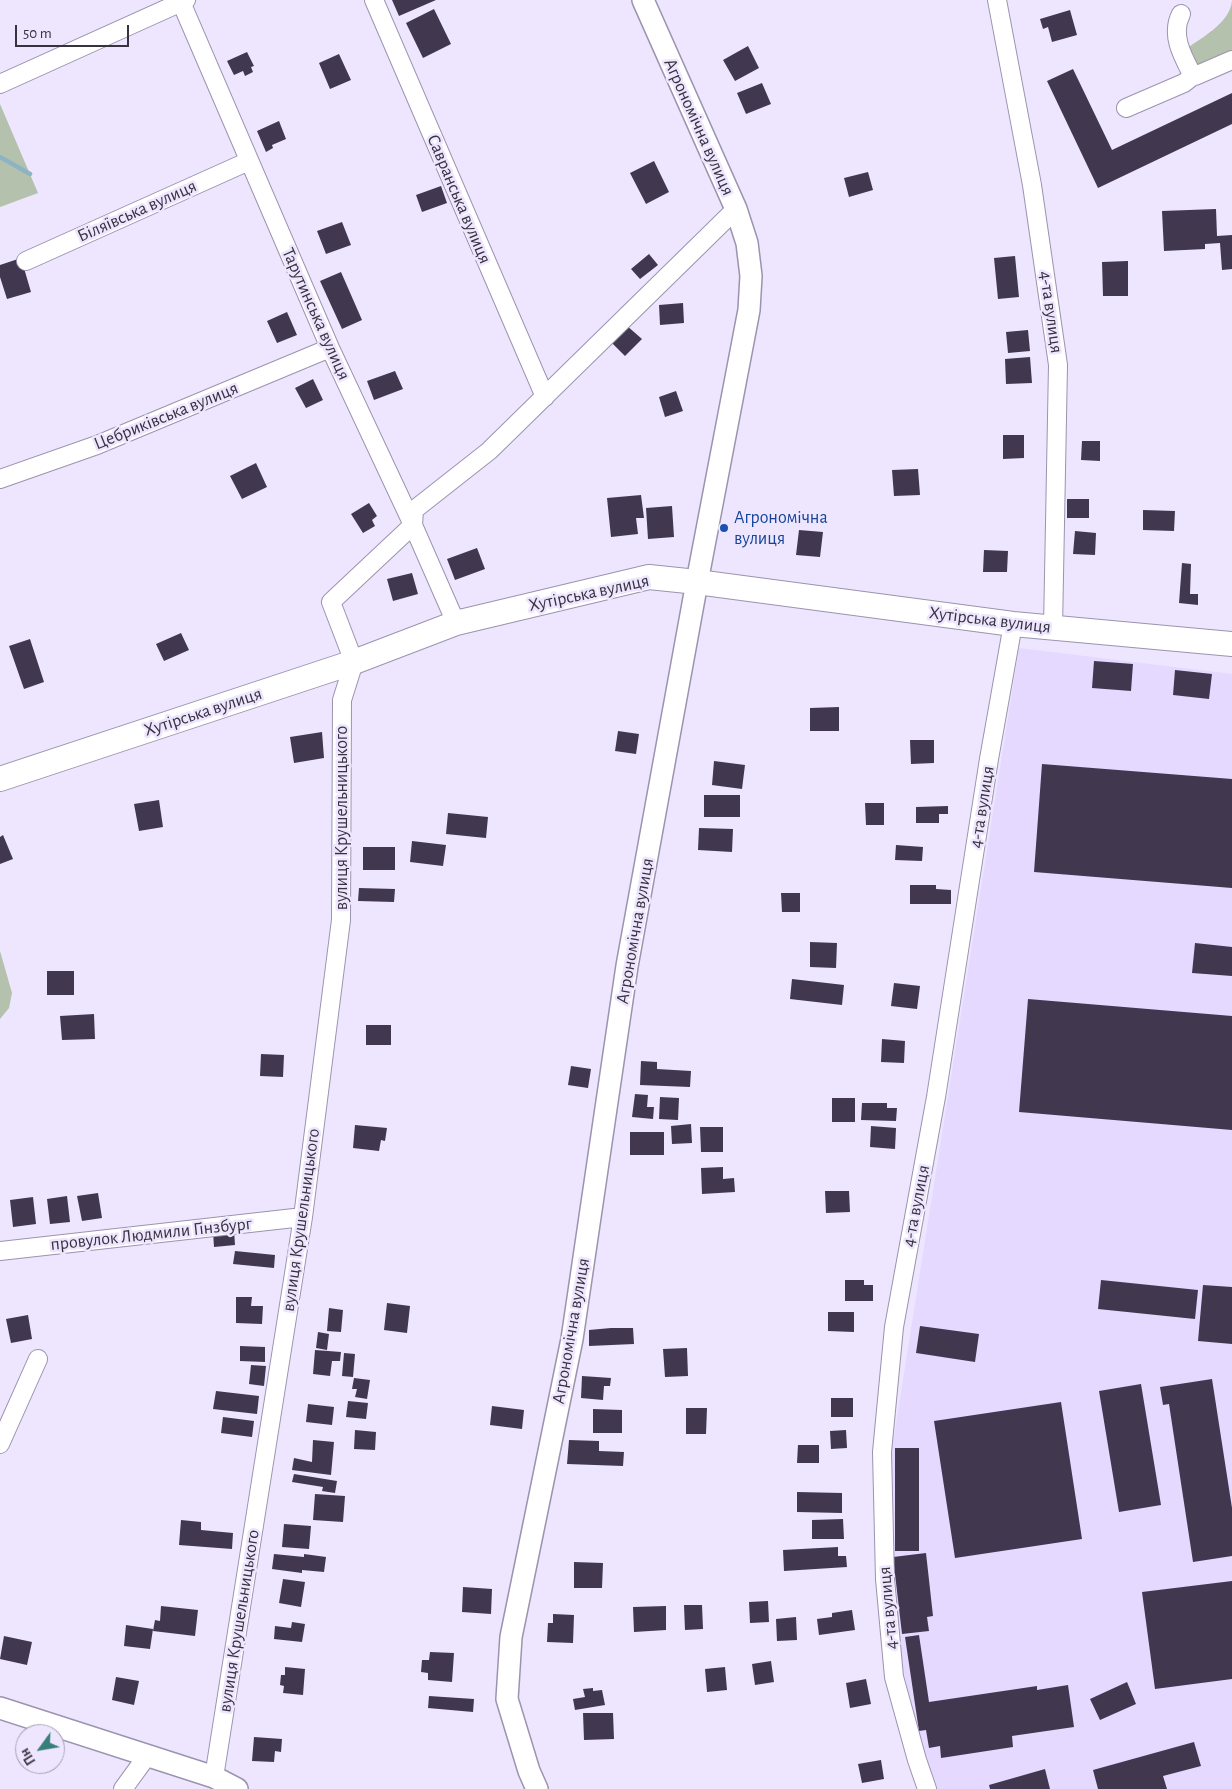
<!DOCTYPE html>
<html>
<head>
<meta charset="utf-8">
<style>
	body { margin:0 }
	#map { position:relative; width:1232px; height:1789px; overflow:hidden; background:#ede6fe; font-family:"Alegreya Sans",sans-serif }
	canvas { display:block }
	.north { position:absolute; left:15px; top:1724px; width:50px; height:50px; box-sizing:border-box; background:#ede6fe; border:1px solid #a49eb1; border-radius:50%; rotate:238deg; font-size:14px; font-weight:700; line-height:20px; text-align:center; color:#36323e }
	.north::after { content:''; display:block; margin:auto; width:18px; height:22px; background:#387f79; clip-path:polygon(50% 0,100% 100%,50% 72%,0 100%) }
	.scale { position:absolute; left:15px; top:25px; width:114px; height:22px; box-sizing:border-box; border:2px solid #36323e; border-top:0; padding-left:6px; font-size:15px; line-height:18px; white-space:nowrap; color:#36323e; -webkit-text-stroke:4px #ede6fe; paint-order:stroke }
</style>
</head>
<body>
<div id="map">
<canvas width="1232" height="1789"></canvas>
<div class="north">Пн</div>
<div class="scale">50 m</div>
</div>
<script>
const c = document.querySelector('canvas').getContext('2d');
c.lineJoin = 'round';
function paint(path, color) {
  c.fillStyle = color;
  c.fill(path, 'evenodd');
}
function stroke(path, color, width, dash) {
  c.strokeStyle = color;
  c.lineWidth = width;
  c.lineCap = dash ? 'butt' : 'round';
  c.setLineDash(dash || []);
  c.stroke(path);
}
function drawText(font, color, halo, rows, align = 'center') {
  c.font = font + ' "Alegreya Sans",sans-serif';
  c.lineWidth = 5;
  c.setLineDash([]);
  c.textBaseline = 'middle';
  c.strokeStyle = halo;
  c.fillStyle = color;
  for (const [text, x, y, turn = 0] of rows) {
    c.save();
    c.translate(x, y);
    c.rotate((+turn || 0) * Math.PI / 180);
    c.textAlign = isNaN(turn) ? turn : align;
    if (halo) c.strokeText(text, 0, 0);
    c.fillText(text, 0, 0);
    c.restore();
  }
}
paint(new Path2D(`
	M1019,648l213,26v1115h-295l-18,-46 -22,-102 -7,-73 2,-119z`), '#e5d9ff');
paint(new Path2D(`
	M1232,1v58l-32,14 -16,-23c16,-11 46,-27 48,-49z
	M0,104l38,89 -38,14z
	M0,951l12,42 -3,15 -9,11z`), '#b4c1ac');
stroke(new Path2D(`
	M0,157l30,17`), '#8db4c2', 4.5);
paint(new Path2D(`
	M392,0h44l-37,16z
	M434,9l17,35 -28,14 -17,-35z
	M1070,10l7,25 -25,7 -4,-15 -5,2 -3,-10z
	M748,46l11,22 -24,13 -12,-21z
	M247,52l7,14 -3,1 2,5 -8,4 -2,-5 -9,4 -7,-14z
	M339,54l12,26 -21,9 -11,-26z
	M1073,69l39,81 120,-57v31l-134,64 -51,-107z
	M762,83l9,21 -25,10 -9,-21z
	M279,121l7,18 -14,6 1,3 -7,4 -9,-21z
	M654,161l15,31 -23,12 -16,-31z
	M868,172l5,18 -24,7 -5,-19z
	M441,186l6,17 -25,9 -6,-17z
	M1216,209l1,27 15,-1v34l-10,1 -2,-27 -15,1v5l-41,2 -2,-40z
	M342,222l9,23 -25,9 -9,-23z
	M649,254l9,11 -18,14 -9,-10z
	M1015,256l4,41 -21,2 -4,-41z
	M21,258l10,34 -24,7 -7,-22v-12z
	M1128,261v35h-25l-1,-34z
	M341,272l21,48 -20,9 -22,-48z
	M683,303l1,20 -24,2 -1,-20z
	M287,312l10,23 -20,8 -10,-22z
	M626,325l16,14 -17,17 -15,-15z
	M1028,330l2,21 -22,2 -2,-21z
	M1030,357l2,26 -26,1 -1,-25z
	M395,371l8,18 -29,11 -7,-19z
	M313,379l10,21 -17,8 -11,-20z
	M676,391l7,20 -18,6 -6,-20z
	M1003,435h21v23l-21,1z
	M1082,441h18v20l-19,-1z
	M256,463l11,24 -25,12 -12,-23z
	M918,469l2,26 -26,1 -2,-26z
	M641,495l3,23h-8l2,16 -27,3 -4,-39z
	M1067,499h22v19h-22z
	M369,503l8,13 -5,4 3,6 -12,7 -12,-19z
	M672,506l2,31 -26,2 -2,-31z
	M1143,510l32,1 -1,20 -31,-1z
	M799,530l24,2 -3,25 -24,-2z
	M1075,531l21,2 -1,22 -22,-1z
	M477,548l8,21 -30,11 -8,-21z
	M984,550l24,1 -1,21h-24z
	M1182,563l9,1 -1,30h8v11l-19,-2z
	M412,573l6,21 -25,7 -6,-22z
	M181,633l8,17 -25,11 -8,-17z
	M30,639l14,43 -20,7 -15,-43z
	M1094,661l39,3 -2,27 -39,-3z
	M1175,670l37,4 -3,25 -36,-4z
	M839,707v24h-29v-23z
	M618,731l21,3 -3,20 -21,-3z
	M322,732l2,26 -30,5 -4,-26z
	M910,740h24v23l-23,1z
	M714,761l31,4 -3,24 -30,-4z
	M1042,764l190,15v109l-198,-16z
	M704,795h36v22h-36z
	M159,800l4,27 -24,4 -5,-27z
	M865,803h19v22h-18z
	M948,806v8h-9v9h-23v-16z
	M448,813l40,4 -2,21 -40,-4z
	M699,828l34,1 -1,23 -34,-2z
	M3,835l10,24 -13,5v-27z
	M412,841l34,4 -3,21 -33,-4z
	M896,845l27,2 -1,14 -27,-1z
	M363,847h32v23h-32z
	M910,885h26v4l15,1v14h-41z
	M359,888l36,1 -1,13 -36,-1z
	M781,893h19v19h-18z
	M810,942l27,1 -1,25 -26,-1z
	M1195,943l37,4v29l-40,-3z
	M47,971h27v24h-27z
	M792,979l52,6 -2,20 -52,-6z
	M894,983l26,3 -3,23 -26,-3z
	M1028,999l204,17v114l-213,-18z
	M94,1014l1,25 -33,1 -2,-24z
	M366,1025h25v20h-25z
	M882,1039l23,2 -1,22 -23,-1z
	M261,1054l23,1 -1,22 -23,-1z
	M641,1061l16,1v7l34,2 -1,16 -50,-2z
	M571,1066l20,3 -3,19 -20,-3z
	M635,1094l13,1 -1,12h7l-1,12 -21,-2z
	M660,1097l19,1 -1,22 -19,-1z
	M832,1098h23v24h-23z
	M862,1103h25v5h10l-1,13 -35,-1z
	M691,1124l1,19 -20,1 -1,-18z
	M355,1125l32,3 -2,13 -4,-1 -2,11 -26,-3z
	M871,1126l25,2 -1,21 -25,-2z
	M700,1127h23v25h-22z
	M630,1132h34v23h-34z
	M723,1167v12l11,-1 1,14 -33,2 -1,-26z
	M825,1191h24l1,21 -24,1z
	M98,1193l4,25 -20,3 -5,-25z
	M67,1196l3,26 -20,2 -3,-25z
	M33,1197l3,27 -23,3 -3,-27z
	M234,1230l1,15 -21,2 -1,-15z
	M235,1251l40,4 -1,13 -41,-4z
	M845,1280h19v5h9v16h-28z
	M1101,1280l97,10 -3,29 -97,-10z
	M1203,1285l29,2v57l-34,-3z
	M236,1297h16l-1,9h12l-1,18 -26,-1z
	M387,1303l23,3 -3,27 -23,-3z
	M329,1308l14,2 -2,22 -14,-1z
	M828,1312h26v20l-26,-1z
	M28,1315l4,24 -21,4 -5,-24z
	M920,1326l59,8 -4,28 -59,-9z
	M611,1328h22l1,16 -45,2v-16z
	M318,1332l11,2 -2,16 -11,-2z
	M240,1346l25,1v15l-25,-1z
	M687,1348l1,28 -23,1 -2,-28z
	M315,1350l26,2 -1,9h-8l-2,15 -17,-2z
	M344,1353l11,1 -2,23 -11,-1z
	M251,1365l15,1 -2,20 -15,-2z
	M582,1376l29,2 -1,8h-6l-1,14 -22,-2z
	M354,1378l16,2 -3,19 -12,-2 2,-8h-5z
	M1212,1379l20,129v48l-39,6 -24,-158 -6,1 -3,-18z
	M1141,1384l20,121 -42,7 -20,-121z
	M216,1391l43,5 -2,18 -44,-5z
	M831,1398h22v19h-22z
	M348,1401l20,2 -2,16 -20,-2z
	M1061,1402l21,137 -127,19 -21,-137z
	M308,1404l26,3 -2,18 -26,-3z
	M492,1406l32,4 -2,19 -32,-4z
	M686,1408h21l-1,26h-20z
	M593,1409l29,1v23h-29z
	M223,1417l31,4 -2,16 -31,-4z
	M355,1430l21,2 -1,18 -21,-1z
	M846,1430l1,18 -16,1 -1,-18z
	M313,1440l21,2 -3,33 -39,-5 2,-12 18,4z
	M569,1440l30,1v10l25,1 -1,14 -56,-2z
	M798,1445h21v18h-22z
	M895,1448h24v103h-24z
	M294,1474l43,7 -2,12 -13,-2 1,-4 -31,-5z
	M797,1492l45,1v20l-45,-1z
	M315,1494l30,2 -2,26 -30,-2z
	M843,1519l1,20h-32v-19z
	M181,1520l20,2v8l32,3 -1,16 -53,-4z
	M284,1524l27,2 -2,23 -27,-2z
	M838,1547v9h8l1,11 -63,4 -1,-21z
	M926,1553l7,63 -6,1 2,14 -27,3 -9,-77z
	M274,1554l30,3v-3l22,3 -2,15 -22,-2v3l-30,-4z
	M574,1562l29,1 -1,25h-28z
	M283,1579l22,3 -4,25 -22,-4z
	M1232,1581v98l-77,10 -13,-97z
	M463,1587l29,2 -1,25 -29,-2z
	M768,1601l1,21 -19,1 -1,-21z
	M684,1605h18l1,24 -18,1z
	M161,1606l37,4 -3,26 -42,-5 2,-11 5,1z
	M666,1606v24l-32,2 -1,-25z
	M852,1610l3,20 -36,5 -2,-16 15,-2v-4z
	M553,1614l21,1 -1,28 -26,-1 1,-19h5z
	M796,1617l1,23 -20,1 -1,-22z
	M292,1622l13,2 -3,18 -28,-3 1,-13 16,2z
	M126,1625l27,4 -3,20 -26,-3z
	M919,1635l10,67 108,-16v4l31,-5 6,42 -62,9 1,11 -72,11 -1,-12 -11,2 -3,-18 -7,1 -14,-94z
	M4,1636l28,6 -5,23 -27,-6z
	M430,1652l24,1 -2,29 -24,-2v-7l-7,-1 1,-12h7z
	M771,1661l3,21 -19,3 -3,-21z
	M285,1667l20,2 -2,26 -20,-2 1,-7 -4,-1 1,-10h4z
	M725,1667l2,23 -20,2 -2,-23z
	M116,1677l23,4 -5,24 -22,-5z
	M866,1679l5,25 -21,4 -4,-25z
	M1127,1682l9,22 -36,16 -10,-21z
	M593,1688v3l9,-1 3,15 -30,5 -2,-11 12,-2 -2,-8z
	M429,1696l45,3 -1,13 -45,-4z
	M583,1713h30l1,26 -30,1z
	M254,1737l28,2 -1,13 -6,-1 -1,11 -22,-1z
	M1194,1742l7,24 -38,10 4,13h-69l-5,-19z
	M881,1760l3,19 -22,4 -4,-19z
	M1045,1769l5,20h-60l-1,-4z`), '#413850');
const minor = new Path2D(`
	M374,0l171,397
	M997,0l35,185 26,180 -5,263
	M181,2l149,346 83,177 43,98
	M1193,76h2l37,-16
	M0,84l186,-84
	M1126,108l58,-25 9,-7c-10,-19 -23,-41 -12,-62
	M26,261l223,-100
	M0,479l97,-34 233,-97
	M0,1251l303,-34
	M0,1444l38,-85
	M214,1777l89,-560 38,-297 1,-220 12,-38 -23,-60 82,-77 1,-15 75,-59 247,-242
	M123,1789l24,-33
	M927,1789l-10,-29 -23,-83 -9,-98 -3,-127 12,-125 42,-230 53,-338 24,-135`);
const tertiary = new Path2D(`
	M0,1708l214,69 23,12
	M537,1789l-8,-18 -22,-72 4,-62 61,-298 55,-373 70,-384 52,-272 2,-34 -4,-33 -11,-34 -93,-209`);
const secondary = new Path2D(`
	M0,779l354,-117 102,-39 193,-46 48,5 316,42 219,20`);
stroke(minor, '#9c93af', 20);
stroke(tertiary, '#9c93af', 24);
stroke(secondary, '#9c93af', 26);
stroke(minor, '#fff', 18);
stroke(tertiary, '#fff', 21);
stroke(secondary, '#fff', 24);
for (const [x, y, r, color] of [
	[724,528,5,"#1a4fb4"]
]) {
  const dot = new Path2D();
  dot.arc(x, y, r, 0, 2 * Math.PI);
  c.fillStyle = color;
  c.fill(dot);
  stroke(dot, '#ede6fe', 2);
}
drawText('18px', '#36323e', '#ede6fe', [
	["Агрономічна вулиця",699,127,66],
	["Савранська вулиця",459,199,67],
	["Біляївська вулиця",137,211,-24],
	["4-та вулиця",1051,312,82],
	["Тарутинська вулиця",316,314,66],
	["Цебриківська вулиця",166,416,-22],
	["Хутірська вулиця",589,593,-12],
	["Хутірська вулиця",990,620,7],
	["Хутірська вулиця",203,712,-18],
	["4-та вулиця",982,807,-81],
	["вулиця Крушельницького",342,818,-90],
	["Агрономічна вулиця",635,931,-80],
	["4-та вулиця",916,1206,-79],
	["вулиця Крушельницького",301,1220,-82],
	["провулок Людмили Гінзбург",151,1234,-6],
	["Агрономічна вулиця",571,1331,-80],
	["4-та вулиця",888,1608,-95],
	["вулиця Крушельницького",239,1621,-81]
]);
drawText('18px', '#164399', '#ede6fe', [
	["Агрономічна",734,518],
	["вулиця",734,539]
], 'left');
</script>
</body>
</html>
